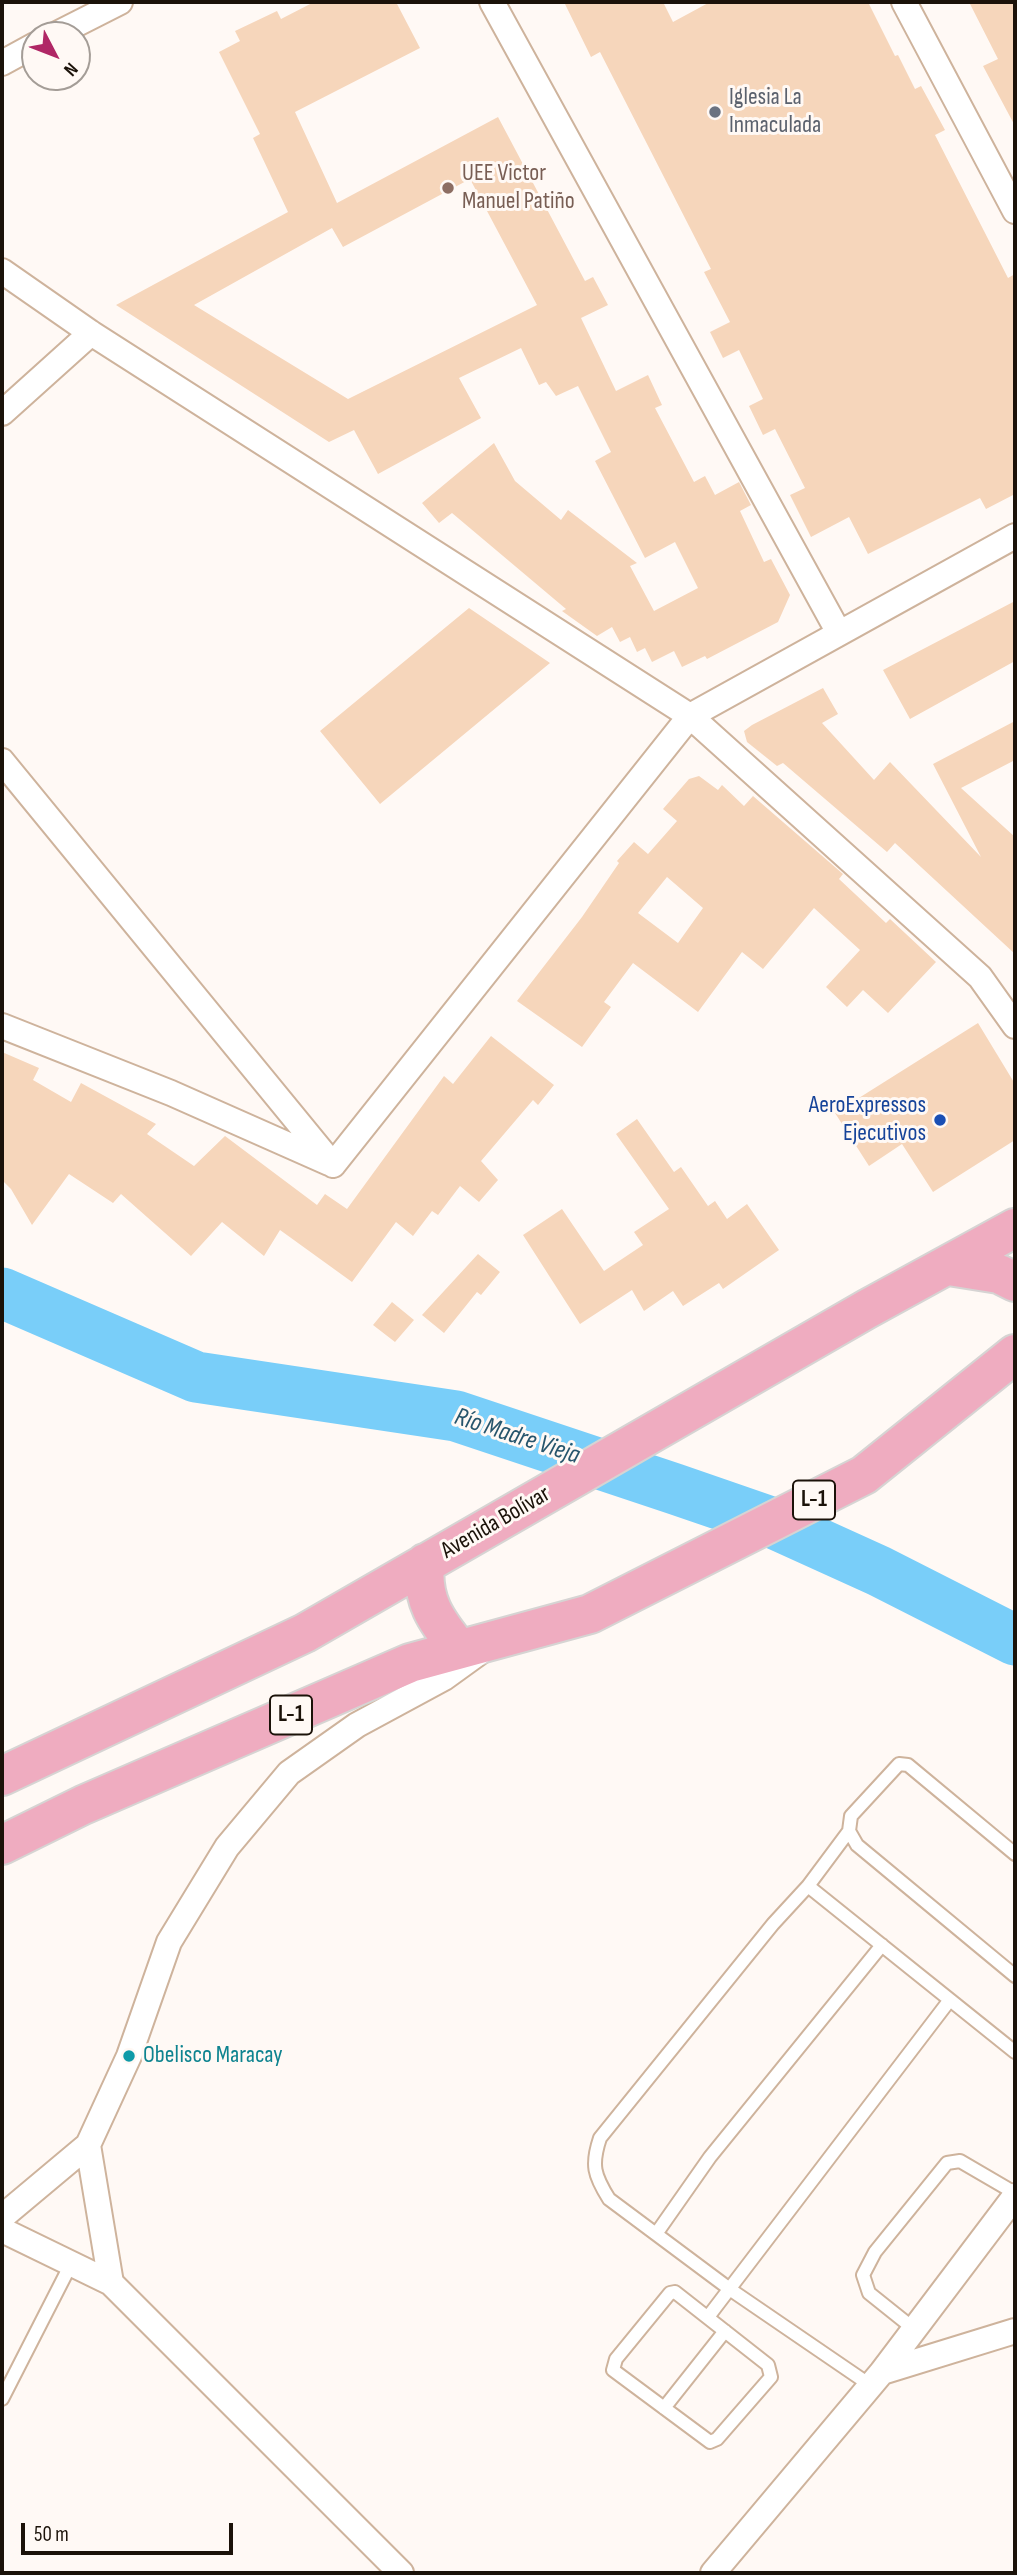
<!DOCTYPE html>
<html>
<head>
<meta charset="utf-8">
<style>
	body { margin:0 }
	#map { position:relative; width:1017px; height:2575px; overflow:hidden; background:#fff9f5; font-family:"Sofia Sans Condensed",sans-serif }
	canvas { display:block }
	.frame { position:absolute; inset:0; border:4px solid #1b1209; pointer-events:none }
	.north { position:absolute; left:21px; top:21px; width:70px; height:70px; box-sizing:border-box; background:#fff9f5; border:2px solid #a49d97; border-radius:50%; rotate:132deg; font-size:19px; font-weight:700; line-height:28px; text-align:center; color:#1b1209 }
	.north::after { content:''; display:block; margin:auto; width:24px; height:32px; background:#b02766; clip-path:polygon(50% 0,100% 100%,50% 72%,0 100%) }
	.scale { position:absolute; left:21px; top:2523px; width:212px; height:32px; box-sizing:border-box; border:4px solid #1b1209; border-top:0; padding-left:9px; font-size:21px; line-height:24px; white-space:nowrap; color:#1b1209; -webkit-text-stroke:5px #fff9f5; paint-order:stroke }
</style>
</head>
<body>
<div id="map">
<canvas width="1017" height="2575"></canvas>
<div class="frame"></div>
<div class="north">N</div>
<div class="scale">50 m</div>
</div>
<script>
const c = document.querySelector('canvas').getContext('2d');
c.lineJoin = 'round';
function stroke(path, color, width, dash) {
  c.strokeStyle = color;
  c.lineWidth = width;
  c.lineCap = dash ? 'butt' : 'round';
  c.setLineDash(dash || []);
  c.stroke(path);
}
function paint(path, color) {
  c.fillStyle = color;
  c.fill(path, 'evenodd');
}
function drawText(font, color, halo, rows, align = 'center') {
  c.font = font + ' "Sofia Sans Condensed",sans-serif';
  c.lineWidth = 6;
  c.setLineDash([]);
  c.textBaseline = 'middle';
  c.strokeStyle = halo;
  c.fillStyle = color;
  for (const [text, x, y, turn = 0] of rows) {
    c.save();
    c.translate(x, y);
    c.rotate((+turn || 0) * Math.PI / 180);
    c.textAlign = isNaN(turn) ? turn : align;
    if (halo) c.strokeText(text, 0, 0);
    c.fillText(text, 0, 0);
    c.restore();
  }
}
stroke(new Path2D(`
	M2,1293l194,84 260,39 219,73 96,33 108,49 136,69`), '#79cef9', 51);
paint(new Path2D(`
	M314,2h82l24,46 -125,64 42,91 161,-86 87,164 8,-4 15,28 -27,13 35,73 32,-16 14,30 -7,3 39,74 11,-6 10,19 24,-13 12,23 -11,6 24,51 7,-3 19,36 -12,27 -71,37 -2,-3 -23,11 -8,-16 -22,11 -7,-14 -8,4 -7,-15 -10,5 -8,-15 -15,9 -35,-25 4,-2 -114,-96 -13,10 -17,-20 72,-60 21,38 46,39 7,-10 69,53 -7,3 24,45 44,-23 -23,-46 -30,16 -50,-97 16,-9 -33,-66 -22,10 -10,-14 -7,3 -18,-37 -62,30 22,40 -103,56 -24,-44 -25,12 -213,-137 172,-93 -35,-74 7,-4 -41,-82 21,-11 -5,-10 42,-20 4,8zM470,179l67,126 -189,94 -154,-94 138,-77 11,19z
	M564,2h99l10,20 37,-20h158l27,54 3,-1 17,34 6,-3 24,44 -10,5 73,143 7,-4v220l-29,15 -6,-11 -112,56 -19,-37 -38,20 -21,-42 15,-7 -30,-59 -12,6 -14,-29 14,-7 -24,-49 -16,8 -13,-26 20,-10 -26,-50 7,-3 -111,-217 -9,5z
	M969,2h46v124l-32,-60 15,-7z
	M1015,601v60l-105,58 -27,-49z
	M469,608l81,55 -170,141 -60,-73z
	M823,688l15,26 -16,9 52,57 16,-18 91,95 -48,-93 82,-43v39l-54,28 54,49v117l-120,-111 -8,9 -104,-89 -6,3 -30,-24 -3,-11 8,-6z
	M699,776l19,14 4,-5 22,21 9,-10 90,78 -4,5 47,44 4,-4 46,43 -48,51 -25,-23 -16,17 -21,-20 34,-37 -46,-42 -51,61 -21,-17 -44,60 -65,-49 -29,39 7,5 -29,40 -65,-46 65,-84 37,-54 -2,-2 17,-19 14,12 29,-33 -14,-12 26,-30zM667,877l36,31 -25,35 -40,-30z
	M978,1023l37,61v56l-82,52 -31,-48 -33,22 -34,-53z
	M491,1036l63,49 -16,20 -5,-5 -52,61 17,19 -19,22 -19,-16 -22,29 -6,-4 -19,25 -17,-14 -44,60 -72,-52 -16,26 -42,-34 -31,34 -70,-62 -8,9 -44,-29 -37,51 -21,-36 -9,-9v-128l37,16 -6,12 38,22 10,-19 75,41 -9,10 47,32 31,-30 92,69 8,-11 22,15 97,-133 9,8z
	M637,1119l37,53 7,-5 27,39 7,-5 12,18 20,-15 32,46 -56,39 -4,-6 -36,23 -10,-15 -29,20 -12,-21 -52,34 -57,-89 39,-26 42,62 39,-26 -9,-13 35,-23 -53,-75z
	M478,1254l22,18 -19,23 -4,-3 -33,41 -22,-18z
	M392,1302l22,18 -19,22 -22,-17z`), '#f6d6bb');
const lane = new Path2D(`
	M849,1831l-41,55 -35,38 -173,214c-9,27 -6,37 9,61l122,91 139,95
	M1015,1854l-107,-89 -9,-1 -48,52 -2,15 8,14 158,131
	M808,1886l207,166
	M656,2234l54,-77 172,-212
	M675,2292l93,73 3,12 -54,62 -7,3 -97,-72 3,-11 54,-66z
	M708,2317l241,-316
	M914,2329l-45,-36 -6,-18 12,-23 72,-89 13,-2 55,32
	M2,2399l69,-135
	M664,2408l61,-77`);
const street = new Path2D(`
	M492,2l347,631
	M904,2l111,209
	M55,35l65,-33
	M2,63l33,-18
	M2,271l89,62 599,383 290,261 35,49
	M2,413l89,-80
	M2,761l331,404
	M2,1026l169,67 158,70
	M333,1165l357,-449 325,-180
	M2,2217l86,-72
	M2,2230l109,53 290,290
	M111,2283l-23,-138 41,-89 40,-114 58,-95 62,-74 68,-48 87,-47 36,-26
	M882,2372l133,-41
	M713,2573l169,-201 133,-176`);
const primary = new Path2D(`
	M949,1266l50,8 16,8
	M425,1563c-4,37 11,58 34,86
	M2,1776l303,-143 562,-324 148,-81
	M2,1845l81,-40 327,-142 180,-49 274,-139 151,-121`);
stroke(lane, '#ceb39c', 16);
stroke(street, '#ceb39c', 28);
stroke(primary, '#d6d4d3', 42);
stroke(lane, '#fff', 12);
stroke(street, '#fff', 24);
stroke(primary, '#efacc0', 38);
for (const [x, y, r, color] of [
	[715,112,7,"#6b7280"],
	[448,188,7,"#8d6e63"],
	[940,1120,7,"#1a4fb4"],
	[129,2056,7,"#0f9aa8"]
]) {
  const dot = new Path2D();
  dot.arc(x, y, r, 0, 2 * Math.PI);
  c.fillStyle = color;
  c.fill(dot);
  stroke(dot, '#fff9f5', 2.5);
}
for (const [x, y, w] of [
	[814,1500,42],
	[291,1715,42]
]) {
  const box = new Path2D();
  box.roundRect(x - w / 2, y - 19.5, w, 39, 5);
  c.fillStyle = '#fff9f5';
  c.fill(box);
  stroke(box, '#1b1209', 2);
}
drawText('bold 23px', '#1b1209', null, [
	["L-1",814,1500],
	["L-1",291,1715]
]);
drawText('24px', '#5b616d', '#fff9f5', [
	["Iglesia La",729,98],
	["Inmaculada",729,126]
], 'left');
drawText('24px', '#785e54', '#fff9f5', [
	["UEE Victor",462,174],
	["Manuel Patiño",462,202]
], 'left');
drawText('24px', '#164399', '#fff9f5', [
	["AeroExpressos",926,1106],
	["Ejecutivos",926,1134]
], 'right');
drawText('24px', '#1b1209', '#fff9f5', [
	["Avenida Bolívar",496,1523,-30]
]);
drawText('24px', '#0d838f', '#fff9f5', [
	["Obelisco Maracay",143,2056]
], 'left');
drawText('italic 26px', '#27556c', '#fff9f5', [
	["Río Madre Vieja",517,1437,18]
]);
</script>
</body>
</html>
